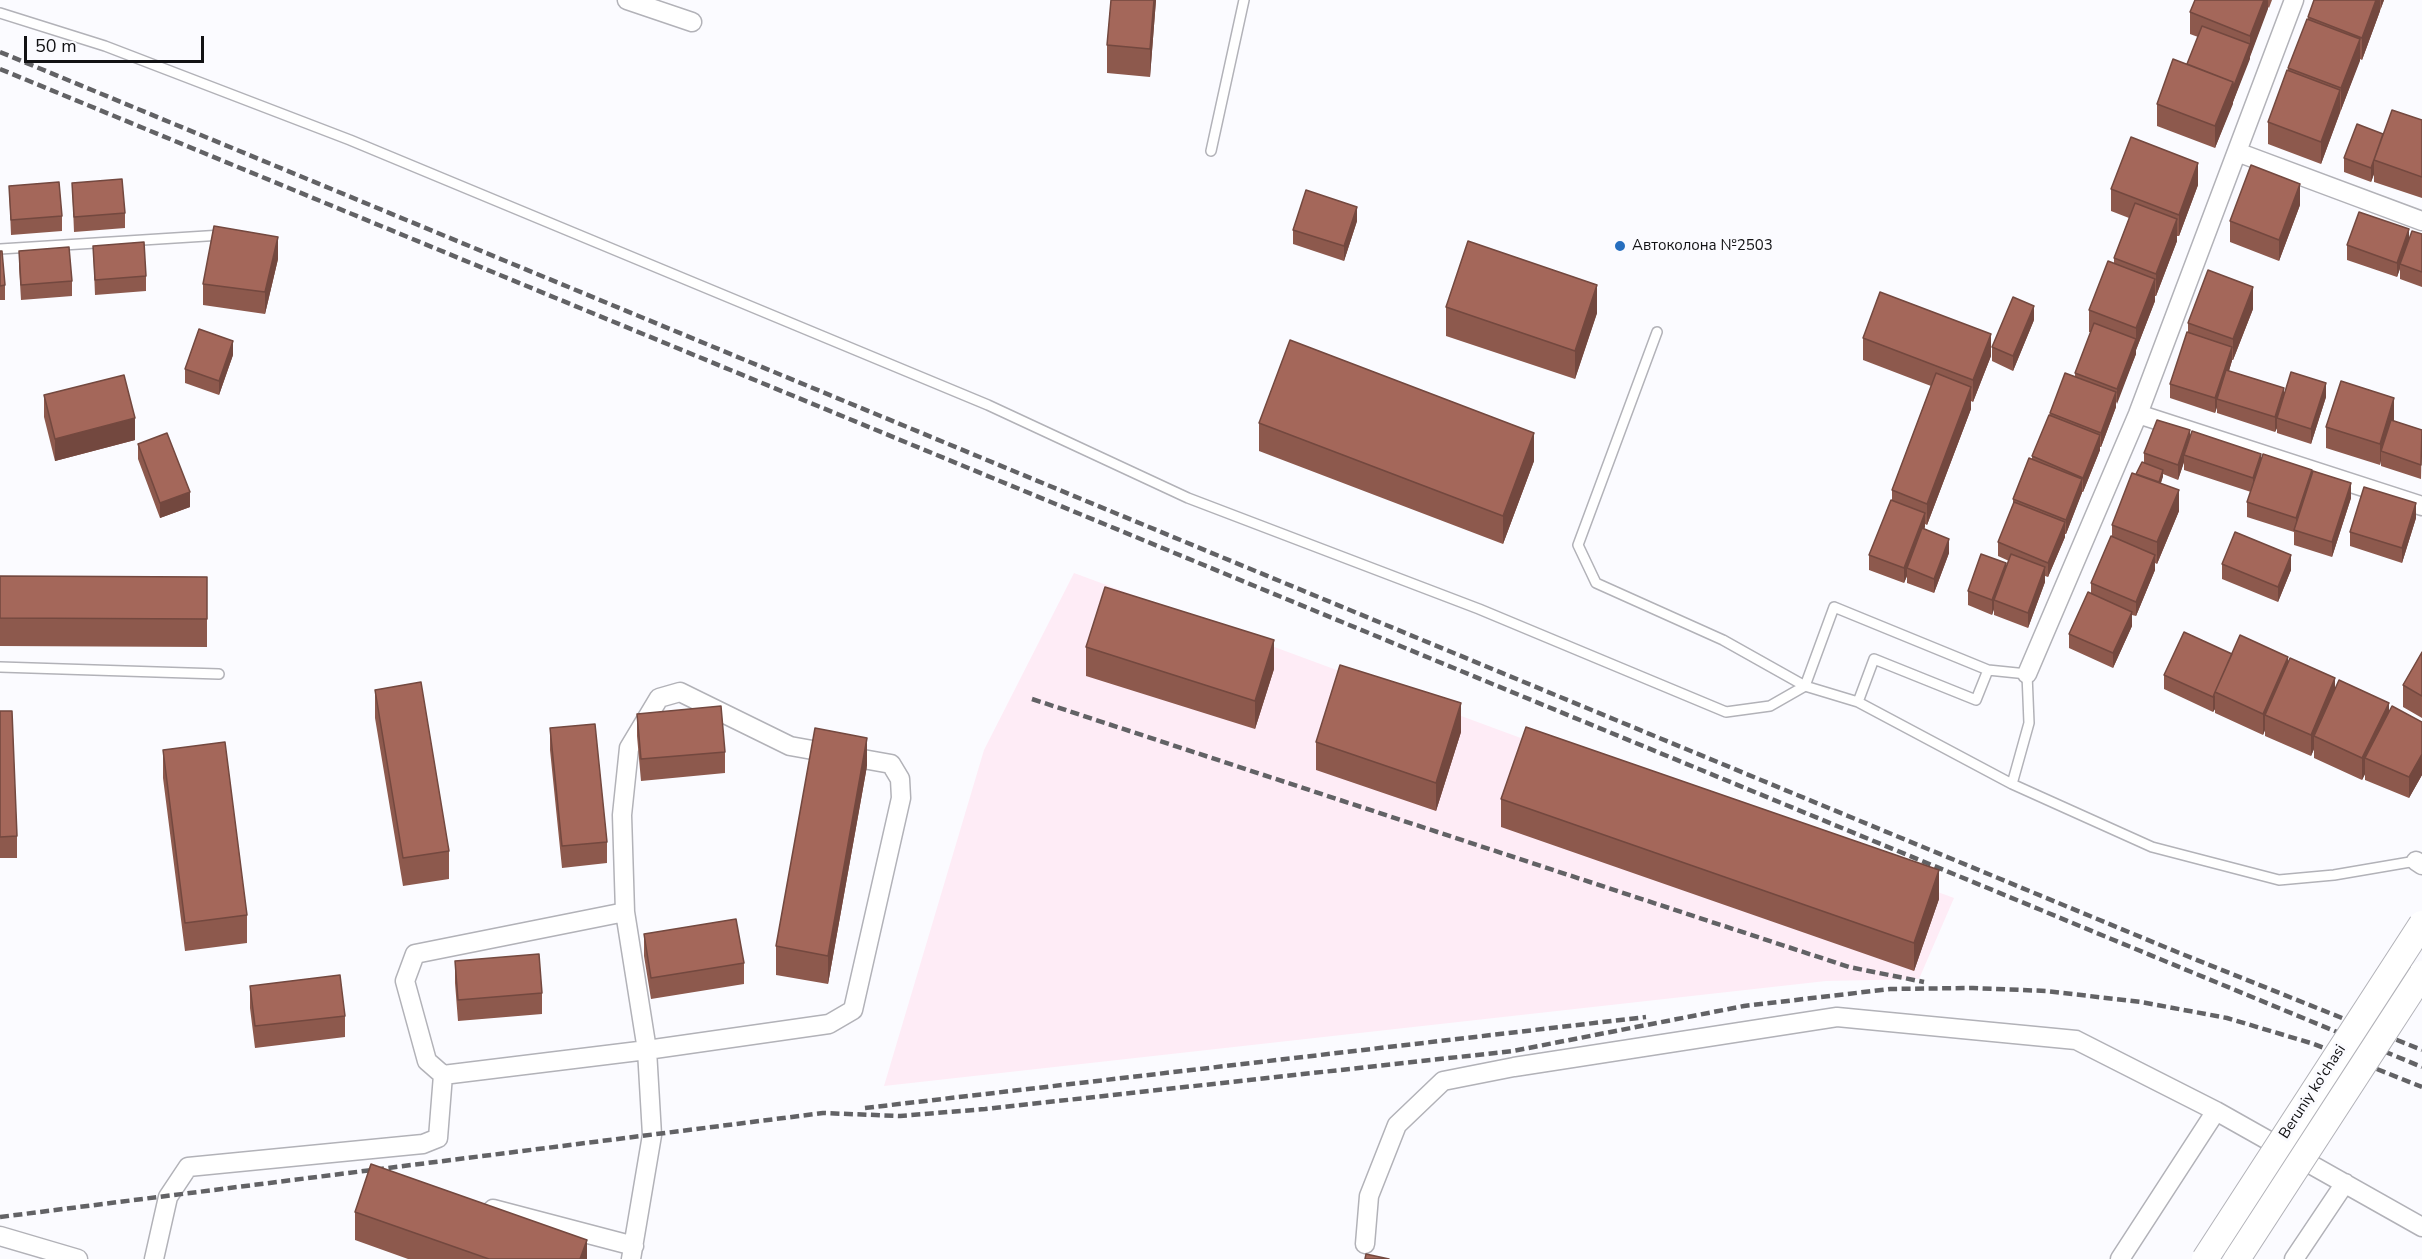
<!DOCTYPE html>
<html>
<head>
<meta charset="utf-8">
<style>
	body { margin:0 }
	#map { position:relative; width:2422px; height:1259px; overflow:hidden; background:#fbfbff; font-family:"Nunito Sans",sans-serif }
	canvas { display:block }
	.scale { position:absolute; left:24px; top:36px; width:180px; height:27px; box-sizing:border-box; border:3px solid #121214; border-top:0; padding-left:8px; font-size:18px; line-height:21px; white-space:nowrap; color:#121214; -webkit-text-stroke:4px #fbfbff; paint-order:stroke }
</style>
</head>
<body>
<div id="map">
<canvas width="2422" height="1259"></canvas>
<div class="scale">50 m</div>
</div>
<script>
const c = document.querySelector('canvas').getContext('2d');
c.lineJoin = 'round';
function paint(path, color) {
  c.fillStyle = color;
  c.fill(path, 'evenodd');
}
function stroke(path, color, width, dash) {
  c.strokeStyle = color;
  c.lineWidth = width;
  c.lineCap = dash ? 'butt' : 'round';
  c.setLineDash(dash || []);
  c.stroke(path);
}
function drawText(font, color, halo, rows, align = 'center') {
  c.font = font + ' "Nunito Sans",sans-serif';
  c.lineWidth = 6;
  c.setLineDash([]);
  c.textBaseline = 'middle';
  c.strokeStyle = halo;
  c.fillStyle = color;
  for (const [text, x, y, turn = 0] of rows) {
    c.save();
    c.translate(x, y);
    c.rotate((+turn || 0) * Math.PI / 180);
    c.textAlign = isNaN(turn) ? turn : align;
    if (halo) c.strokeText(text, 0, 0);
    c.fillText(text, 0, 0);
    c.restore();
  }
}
paint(new Path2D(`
	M1074,573l880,325 -35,81 -93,2 -942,105 100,-336z`), '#feecf6');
const service = new Path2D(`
	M0,13l105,33 245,94 638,265 200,93 291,111 247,103 44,-6 35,-20 29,-79 154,63 -12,30 -102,-41 -16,43
	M1211,151l33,-151
	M0,249l222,-14
	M1657,332l-79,213 18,38 127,57 82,46 53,16 154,82 140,63 127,33 55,-5 82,-14
	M0,667l219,7
	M1988,670l39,4 2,49 -17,61`);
const minor = new Path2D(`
	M627,0l65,22
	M2237,152l185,69
	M2138,414l284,92
	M2027,674l111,-260 156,-414
	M680,692l110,54 101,18 9,15 1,19 -48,212 -24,14 -182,26 -22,-138 -3,-97 7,-67 30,-50z
	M2416,861l6,4
	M625,912l-210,42 -10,27 22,80 16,14 204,-25 5,85 -21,124
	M493,1209l141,37
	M0,1236l78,23
	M1365,1244l4,-48 28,-71 46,-44 71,-14 323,-50 239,23 140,71 206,116
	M154,1259l14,-62 20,-30 235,-23 15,-6 5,-63
	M2120,1259l96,-148
	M2294,1259l51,-76`);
stroke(service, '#b2b2b8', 12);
stroke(minor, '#b2b2b8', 21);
stroke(service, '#fff', 9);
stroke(minor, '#fff', 18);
stroke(new Path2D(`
	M0,52l2177,900 245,98
	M0,69l2422,998
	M1032,699l817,268 75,15
	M865,1108l781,-91
	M0,1217l823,-104 77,3 85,-7 528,-58 231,-45 146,-17 83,-1 73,3 95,11 86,16 87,26 108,43`), '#626265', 4.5, [9, 4.5]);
const secondaryBridge = new Path2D(`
	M2205,1259l217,-335
	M2237,1259l185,-285`);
stroke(secondaryBridge, '#b2b2b8', 28, []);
stroke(secondaryBridge, '#fff', 26);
paint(new Path2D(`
	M1111,0h45l-6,77 -43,-4v-28z
	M2195,0h77l-3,8 -1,-1 -35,95 -18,46 -58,-22v-22l30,-40 11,-27 -8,-3v-22z
	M2314,0h70l-22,60 -2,-1 -39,105 -53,-20v-22l20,-51v-3l20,-49v-2z
	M2422,120v78l-48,-16v-8l-3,8 -27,-10v-14l39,-24z
	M72,183l53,30v15l-51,4z
	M2198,185l-19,51h-2v5l-21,55h-1v5l-19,49v4l-20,50v3l-15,40h-1v3l-17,42h-1l-16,42h-1v3l-17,40 -3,-1v6l-17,46 -34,-13v-6l-2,6 -24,-10v-14l38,-22 3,-8 -11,-5v-14l15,-37v-6l19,-39v-4l18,-43 25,-36v-4l16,-41h-2v-22l25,-47v-5l15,-40 -18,-7v-22z
	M9,186l53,30v15l-51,4z
	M2300,205l-21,56 -49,-19v-21z
	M1357,221l-13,40 -51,-17v-14z
	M2422,234v53l-22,-8v-10l-3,8 -50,-17v-15l62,-4z
	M93,246l53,30v15l-51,4z
	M0,251l5,34v15h-5z
	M19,251l53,30v15l-51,4 -2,-34z
	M278,259l-13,55 -62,-9v-21z
	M1446,307l151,6 -22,66 -129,-43z
	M2253,309l-20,51h-1l-3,11 55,23 42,3 -15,47 -34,-11v-5l-2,4 -58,-19v-6l-2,6 -45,-15v-14l18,-51v-10z
	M2034,320l-21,51 -21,-10v-14z
	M1863,338l128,18 -18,46 -2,-1v8l-44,116 -2,-1 -1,5 25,24 -15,40 -27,-10v-7l-3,7 -35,-13v-15l23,-55v-10l39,-104 -68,-26z
	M233,355l-14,40 -34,-12v-14z
	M44,395l91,45 -80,21 -11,-44z
	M2394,419v2l28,9 -1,49 -40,-13v-6l-1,5 -54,-17v-21z
	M1259,423l275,38 -31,83 -244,-93z
	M2190,437l122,39 39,22 -19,59 -38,-12v-13l-47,-15v-15l4,-10 -67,-22v-8l-6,18 -15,-6 -2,9 18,28 -22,53 -2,-1v7l-19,46 -4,-1v11l-19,42 -44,-20v-14l22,-41v-10l21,-46v-12l24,-51 8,-11v-10z
	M138,444l52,63 -30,11 -22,-59z
	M2416,518l-14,45 -52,-17v-14z
	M2222,564l69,6 -13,32 -56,-23z
	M0,576l207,1v70l-207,-1z
	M1086,647l188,22 -19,60 -169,-53z
	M2422,652v66l-19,-11v-22z
	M2232,654l56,8 47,26 54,24 33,10v53l-13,23 -44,-18v-6l-3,6 -48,-22v-9l-3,7 -46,-20v-6l-2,5 -48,-22v-4l-2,3 -49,-23v-14z
	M375,690l74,161v28l-46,7 -28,-168z
	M0,711l17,125v22h-17z
	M637,714l88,38v21l-84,8 -4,-45z
	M550,728l57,114v21l-45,5 -12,-118z
	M1461,732l-25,79 -120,-41v-28z
	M163,750l84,165v28l-62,8 -22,-173z
	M867,766l-39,218 -52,-9v-29z
	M1501,799l438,100 -25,72 -413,-144z
	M644,934l100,29v21l-93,15 -7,-43z
	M455,961l87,32v21l-84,7 -3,-38z
	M250,986l95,30v21l-90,11 -5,-40z
	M355,1212l232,47h-179l-53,-19z`), '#8d594d');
paint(new Path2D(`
	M1154,0h2l-6,77v-28z
	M2264,0h4v9l-18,48v-21z
	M2376,0h4v11l-18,49v-22z
	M2381,0h3l-3,8z
	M2360,39v22l-19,49v-22z
	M2250,44v15l-17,43v-14z
	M2233,82v22l-18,44v-22z
	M2340,90v22l-19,52v-22z
	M2383,134l-9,26v14l-3,8v-14z
	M2198,163v22l-19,51v-21z
	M2300,184v21l-21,56v-21z
	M1357,207v14l-13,40v-15z
	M2177,219v22l-21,55v-22z
	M2409,229v15l-9,20v4l-3,9v-14z
	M278,237v22l-13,55v-22z
	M2155,279v22l-19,49v-22z
	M1597,285v28l-22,66v-28z
	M2253,287v22l-20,51v-21z
	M2034,306v14l-21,51v-15z
	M1991,334v22l-18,46v-22z
	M2136,339v15l-19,50v-15z
	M233,341v14l-14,40v-14z
	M2232,347v14l-12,38h-3v8l-2,6v-15z
	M2326,383v14l-15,47v-15z
	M1971,387v22l-44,116v-21z
	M2284,388v15l-7,15v10l-2,4v-15z
	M2116,392v15l-15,40v-14z
	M2394,398v21l-10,33 -3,-1v9l-1,5v-21z
	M135,418v22l-80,21v-22z
	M2190,430v15l-6,10v7l-6,18v-15z
	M1534,433v28l-31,83v-28z
	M2100,435v15l-17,42v-14z
	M2261,454v14l-8,24v-14z
	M2163,470v7l-9,24v-7z
	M2312,470v15l-16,46v-13z
	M2082,479v14l-16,41v-14z
	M2351,483v15l-19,59v-15z
	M2179,490v21l-22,53v-22z
	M190,492v15l-30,11v-15z
	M2416,503v15l-14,45v-15z
	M1925,513v14l-16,42 -2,-1v8l-3,7v-15z
	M2065,522v15l-17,40v-14z
	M1949,539v14l-15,40v-14z
	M2155,555v15l-19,46v-14z
	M2291,555v15l-13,32v-15z
	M2006,563v15l-12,22v9l-2,6v-15z
	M2045,567v15l-17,46v-15z
	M2132,612v14l-19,42v-15z
	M1274,640v29l-19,60v-28z
	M2288,657v22l-23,36v15l-2,5v-21z
	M2335,678v22l-21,36v13l-3,7v-21z
	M2215,695v14l-2,3v-15z
	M1461,703v29l-25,79v-28z
	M2389,703v22l-24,33v16l-3,6v-22z
	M867,738v28l-39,218v-28z
	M2422,754v21l-13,23v-21z
	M1939,870v29l-25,72v-28z
	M587,1240v19h-7z`), '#73483f');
const building = new Path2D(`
	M1111,0h43l-4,49 -43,-4z
	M2195,0h69l-14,36 -60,-24z
	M2314,0h62l-14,38 -54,-21z
	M2307,19l53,20 -19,49 -53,-20z
	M2202,26l48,18 -17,44v-6l-46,-18z
	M2173,59l60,23 -18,44 -58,-22z
	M2287,70l53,20 -19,52 -53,-20z
	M2392,110l30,10v57l-48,-17z
	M2357,124l26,10 -12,34 -27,-10z
	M2131,137l67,26 -19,52 -68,-26z
	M2251,165l49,19 -21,56 -49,-19z
	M122,179l3,34 -51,4 -2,-34z
	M59,182l3,34 -51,4 -2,-34z
	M1306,190l51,17 -13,39 -51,-16z
	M2135,203l42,16 -21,55 -42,-16z
	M2359,212l50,17 -12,34 -50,-18z
	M214,226l64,11 -13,55 -62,-8z
	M2412,231l10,3v38l-22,-8z
	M1468,241l129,44 -22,66 -129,-44z
	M144,242l2,34 -51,4 -2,-34z
	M69,247l3,34 -51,4 -2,-34z
	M0,251h2l3,34 -5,1z
	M2108,261l47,18 -19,49 -47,-18z
	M2208,270l45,17 -20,52 -45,-16z
	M1880,292l111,42 -18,46 -110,-42z
	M2013,297l21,9 -21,50 -21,-9z
	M2094,323l42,16 -19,50 -42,-16z
	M199,329l34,12 -14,40 -34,-12z
	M2187,332l45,15 -17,51 -45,-14z
	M1290,340l244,93 -31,83 -244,-93z
	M2226,370l58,18 -9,29 -58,-18z
	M2291,372l35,11 -15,46 -34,-11z
	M1936,373l35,14 -44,117 -35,-14z
	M2065,373l51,19 -15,41 -51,-20z
	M124,375l11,43 -80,21 -11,-44z
	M2341,381l53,17 -14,46 -54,-17z
	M2049,415l51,20 -17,43 -51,-22z
	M2157,420l33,10 -12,35 -34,-12z
	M2391,420l31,10 -1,35 -40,-14z
	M2192,431l69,23 -8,24 -69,-23z
	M167,433l23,59 -30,11 -22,-59z
	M2263,454l49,16 -16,48 -49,-16z
	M2029,458l53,21 -16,41 -53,-21z
	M2142,462l21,8 -4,12 -23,-8z
	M2313,471l38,12 -19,59 -38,-12z
	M2132,473l47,17 -22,52 -45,-17z
	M2364,487l52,16 -14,45 -52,-16z
	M1891,500l34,13 -21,55 -35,-13z
	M2014,502l51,20 -17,41 -50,-21z
	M1922,528l27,11 -15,40 -27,-11z
	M2235,532l56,23 -13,32 -56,-23z
	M2111,536l44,19 -19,47 -45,-19z
	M1981,554l25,9 -14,37 -24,-9z
	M2011,554l34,13 -17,46 -34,-13z
	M0,576l207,1v42l-207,-1z
	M1105,587l169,53 -19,61 -169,-54z
	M2088,592l44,20 -19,41 -44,-19z
	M2184,632l48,22 -17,38 -2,5 -49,-22z
	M2240,635l48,22 -25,57 -48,-22z
	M2422,652v44l-19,-11z
	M2290,658l45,20 -24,57 -46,-20z
	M1340,665l121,38 -25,80 -120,-41z
	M2339,680l50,23 -27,55 -48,-22z
	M421,682l28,169 -46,7 -28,-168z
	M721,706l4,46 -84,7 -4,-45z
	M2392,706l30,16v32l-13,23 -44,-19z
	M0,711h12l5,125 -17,1z
	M595,724l12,118 -45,4 -12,-118z
	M1526,727l413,143 -25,73 -413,-144z
	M815,728l52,10 -39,218 -52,-10z
	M225,742l22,173 -62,8 -22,-173z
	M736,919l8,44 -93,15 -7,-44z
	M539,954l3,39 -84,7 -3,-39z
	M340,975l5,41 -90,10 -5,-40z
	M371,1164l216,76 -7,19h-91l-134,-47z
	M1366,1254l23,5h-24z`);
paint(building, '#a4675a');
stroke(building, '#73483f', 1.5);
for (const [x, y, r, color] of [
	[1620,246,6,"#266ebe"]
]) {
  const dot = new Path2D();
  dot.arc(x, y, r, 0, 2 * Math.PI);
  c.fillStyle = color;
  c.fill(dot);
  stroke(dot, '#fbfbff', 2);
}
drawText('15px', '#121214', '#fbfbff', [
	["Автоколона №2503",1632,246]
], 'left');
drawText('15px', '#121214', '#fbfbff', [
	["Beruniy ko'chasi",2313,1092,-57]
]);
</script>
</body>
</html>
